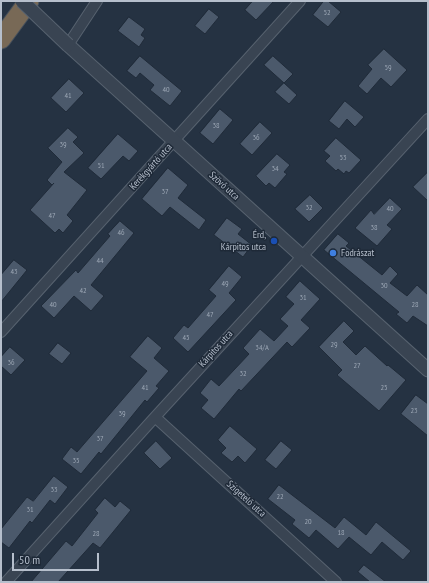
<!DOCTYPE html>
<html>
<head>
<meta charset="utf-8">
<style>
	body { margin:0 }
	#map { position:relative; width:429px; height:583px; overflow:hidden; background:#253242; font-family:"PT Sans Narrow",sans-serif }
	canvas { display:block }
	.frame { position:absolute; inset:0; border:2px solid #b6bfcc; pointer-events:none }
	.scale { position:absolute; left:12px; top:553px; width:87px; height:18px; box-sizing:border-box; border:2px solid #b6bfcc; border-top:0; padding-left:5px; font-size:12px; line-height:14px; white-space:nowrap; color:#b6bfcc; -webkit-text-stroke:3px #1e2937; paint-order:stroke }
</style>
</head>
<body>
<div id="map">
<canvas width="429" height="583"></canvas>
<div class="frame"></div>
<div class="scale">50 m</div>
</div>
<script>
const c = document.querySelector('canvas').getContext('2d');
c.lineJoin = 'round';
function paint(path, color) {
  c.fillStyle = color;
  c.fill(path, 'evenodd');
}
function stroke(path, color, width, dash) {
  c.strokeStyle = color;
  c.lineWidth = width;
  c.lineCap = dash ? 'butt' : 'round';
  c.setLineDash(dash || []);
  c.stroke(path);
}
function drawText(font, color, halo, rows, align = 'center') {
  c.font = font + ' "PT Sans Narrow",sans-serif';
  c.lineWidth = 3;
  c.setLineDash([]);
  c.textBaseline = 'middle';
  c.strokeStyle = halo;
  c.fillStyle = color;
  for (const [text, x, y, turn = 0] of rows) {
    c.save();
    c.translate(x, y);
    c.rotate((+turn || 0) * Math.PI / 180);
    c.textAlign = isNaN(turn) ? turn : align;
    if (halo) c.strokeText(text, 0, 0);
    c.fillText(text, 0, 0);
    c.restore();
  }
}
const building = new Path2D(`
	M253,1h21l-18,19 -11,-10z
	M324,1h4l13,11 -13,15 -15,-12z
	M209,9l10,8 -14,17 -10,-8z
	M129,17l16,12 -4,6 4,3 -6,9 -21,-16z
	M384,49l23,21 -16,17 -10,-9 -14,16 -9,-8 14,-17 -4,-4z
	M140,56l42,35 -12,15 -20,-16 4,-5 -14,-12 -4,5 -9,-7z
	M273,56l20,18 -9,9 -20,-18z
	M69,79l15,14 -18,19 -15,-14z
	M284,83l13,12 -8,9 -14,-12z
	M345,101l19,16 -9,10 -8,-8 -8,10 -10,-8z
	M220,109l13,11 -20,24 -13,-11z
	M260,122l12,11 -20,22 -12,-11z
	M68,128l10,9 -5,5 11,11 -20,19 23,18 -20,25 6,6 -10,12 -4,-4 -4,4 -25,-23 24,-27 -2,2 -5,-5 15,-18 -14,-14z
	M118,134l20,17 -9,10 -6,-5 -22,23 -13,-11z
	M336,138l25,22 -12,13 -3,-2 -2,3 -6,-5 -2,2 -11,-10 5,-5 -6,-5z
	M277,154l13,11 -6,7 3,2 -12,14 -6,-5 -3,3 -10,-10z
	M168,168l20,17 -10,13 28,22 -7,10 -29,-23 -8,9 -20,-17z
	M428,172v29l-15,-14z
	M310,195l13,13 -14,14 -14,-13z
	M390,198l12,11 -15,16 5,4 -15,17 -22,-18 16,-18 3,4z
	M227,218l15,11 -4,5 14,11 -9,12 -29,-22z
	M120,221l14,12 -43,52 13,11 -13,15 -17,-15 -20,22 -13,-12 35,-36 2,3 32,-37 -2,-2z
	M338,234l11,9 -3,3 36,29 8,-9 8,8 -8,9 17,13 10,-11 11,10v31l-15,-10 -6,7 -11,-9 3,-2 -75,-62z
	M14,260l13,10 -26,32v-27z
	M229,266l13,11 -13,16 7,7 -48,52 -15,-14 11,-13 4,3 28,-32 -7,-6z
	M300,281l20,18 -19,21 9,8 -18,19 -5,-5 -46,49 -2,-2 -25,30 -13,-11 7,-8 -8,-7 11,-14 8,7 30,-32 -6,-6 17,-19 14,12 14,-15 -8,-7 14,-15 -8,-7z
	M344,321l10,10 -11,11 13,13 9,-9 22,20 1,-1 18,15 -27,31 -42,-36 5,-5 -23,-23z
	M148,336l14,12 -8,10 15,13 -13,15 3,2 -12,14 -2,-2 -44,54 -2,-2 -18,22 -19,-15 9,-12 6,5 70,-81 -17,-14z
	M58,343l13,10 -9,11 -13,-10z
	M10,347l15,13 -14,15 -10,-9v-9z
	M416,395l12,9v32l-27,-22z
	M230,426l27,23 -12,14 -7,-7 -6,6 -11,-9 5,-5 -8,-8z
	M156,441l16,17 -12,11 -16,-16z
	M281,441l11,9 -16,19 -11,-9z
	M54,476l14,11 -13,17 -5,-4 -18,23 -2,-2 -21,27 -8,-6v-13l26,-32 6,4z
	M279,485l56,43 9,-11 22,18 10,-13 35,29 -8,9 -21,-18 -11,13 -22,-18 -11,12 -22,-19 -7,8 -17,-14 3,-4 -27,-21z
	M105,498l10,9 5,-6 11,9 -31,38 -7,-5 -35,39h-27l35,-41 6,5 26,-33 -3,-3z
	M364,565l22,17h-16l-12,-10z`);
paint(building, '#4b596b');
stroke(building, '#202b39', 1);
const minor = new Path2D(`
	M68,45l29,-44
	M1,332l299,-331
	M155,417l181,165
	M6,582l149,-165 273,-298`);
const tertiary = new Path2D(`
	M68,45l360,325`);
const motorway = new Path2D(`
	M1,39l28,-38`);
stroke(minor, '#57626f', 12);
stroke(tertiary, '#57626f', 15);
stroke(motorway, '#444f5c', 21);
stroke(minor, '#394452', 10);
stroke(tertiary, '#394452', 13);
stroke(motorway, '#786956', 19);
const tertiaryBridge = new Path2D(`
	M22,1l46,44`);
stroke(tertiaryBridge, '#57626f', 15, []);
stroke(tertiaryBridge, '#394452', 13);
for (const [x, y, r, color] of [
	[274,241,4,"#1a4fb4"],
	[333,253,4,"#3f7fe0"]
]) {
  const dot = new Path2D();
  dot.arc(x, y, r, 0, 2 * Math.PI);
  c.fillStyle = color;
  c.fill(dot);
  stroke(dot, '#1e2937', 1.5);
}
drawText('8px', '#9ba6b4', null, [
	["52",327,13],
	["59",388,68],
	["40",166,90],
	["41",68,96],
	["38",216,126],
	["36",256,138],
	["39",63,145],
	["53",343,158],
	["51",101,166],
	["34",275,169],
	["37",165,192],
	["32",309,208],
	["40",390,209],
	["47",52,216],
	["38",374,228],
	["46",121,233],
	["44",100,261],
	["43",14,272],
	["49",225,284],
	["30",384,286],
	["42",83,291],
	["31",303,298],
	["40",53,305],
	["28",415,305],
	["47",210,315],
	["45",186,338],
	["29",334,345],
	["34/A",262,348],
	["36",11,363],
	["27",357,366],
	["32",243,374],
	["41",145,388],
	["25",384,388],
	["23",414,411],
	["39",122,414],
	["37",100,439],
	["35",76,461],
	["33",54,490],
	["22",280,497],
	["31",30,510],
	["20",308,522],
	["18",341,533],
	["28",96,534]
]);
drawText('10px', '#b6bfcc', '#1e2937', [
	["Kerékgyártó utca",151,167,-48],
	["Szövő utca",224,186,42],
	["Kárpitos utca",216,349,-48],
	["Szigetelő utca",246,499,42]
]);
drawText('10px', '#b6bfcc', '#1e2937', [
	["Érd,",266,235],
	["Kárpitos utca",266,247],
	["Fodrászat",341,253,"left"]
], 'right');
</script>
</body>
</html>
